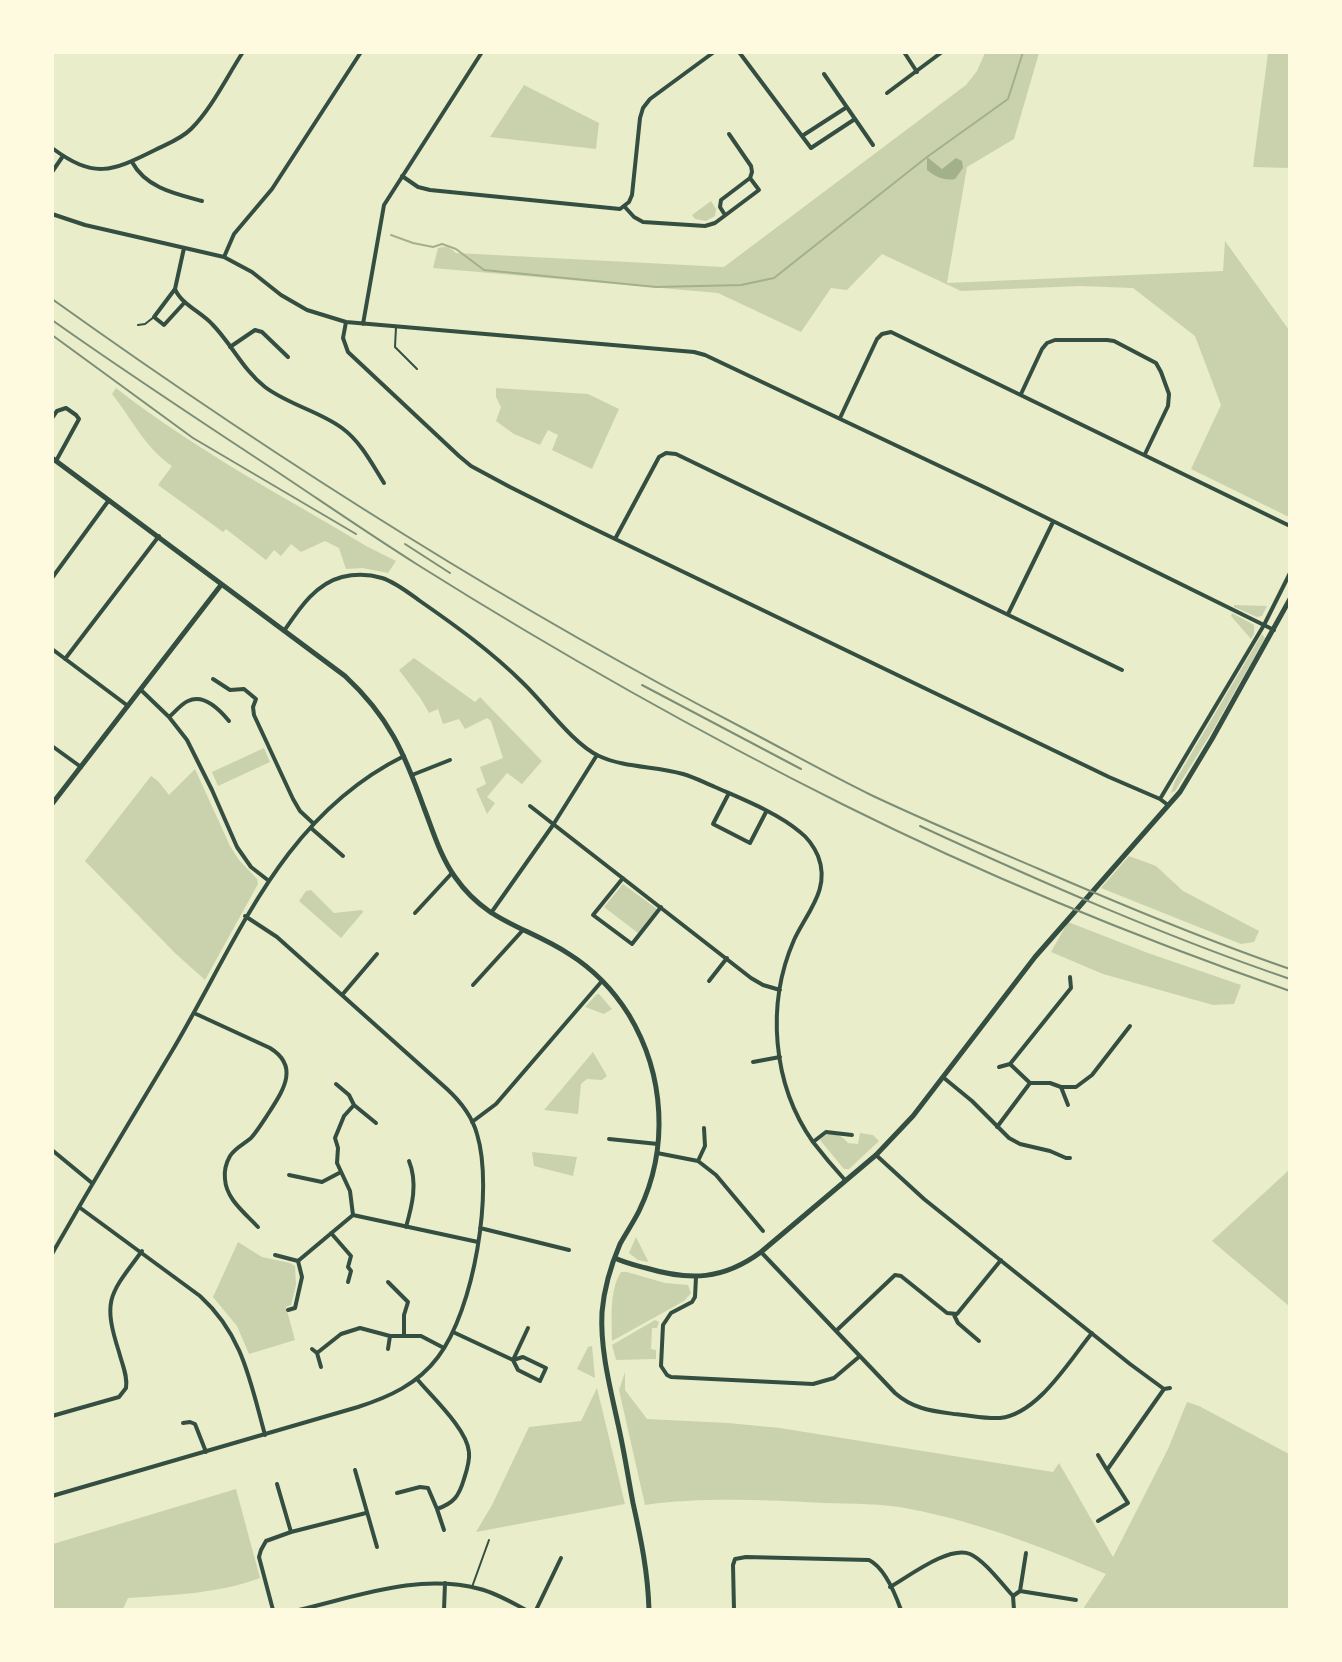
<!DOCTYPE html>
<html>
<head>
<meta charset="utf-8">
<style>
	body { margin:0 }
	#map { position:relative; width:1342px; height:1662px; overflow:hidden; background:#e9edc9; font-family:Commissioner,sans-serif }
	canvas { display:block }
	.frame { position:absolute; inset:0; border:54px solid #fefae0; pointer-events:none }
</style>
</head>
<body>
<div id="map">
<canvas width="1342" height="1662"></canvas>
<div class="frame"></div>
</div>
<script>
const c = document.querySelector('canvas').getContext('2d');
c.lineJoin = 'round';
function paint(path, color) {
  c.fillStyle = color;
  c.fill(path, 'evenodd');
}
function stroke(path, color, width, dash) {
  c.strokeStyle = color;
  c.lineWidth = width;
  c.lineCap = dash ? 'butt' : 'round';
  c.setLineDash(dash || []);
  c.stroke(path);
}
paint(new Path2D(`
	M985,53h54l-25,86 -47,28 -20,116 276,-12 2,-30 64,89v187l-98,-48 30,-64 -26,-69 -62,-48 -53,-2 -119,5 -79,-37 -35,36 -16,-2 -30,44 -83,-39 -285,-25 5,-20c7,-2 12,-1 18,5l268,14 242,-182 11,-14z
	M1268,53h21v115l-36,-1z
	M524,85l75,38 -3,26 -106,-12z
	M711,201l5,8 -1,7 -9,5 -11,-2 -3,-4z
	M116,388c79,62 167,108 252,159l28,14 -8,12 -25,-5 -17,1 -7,-21 -14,-7 -24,11 -10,-8 -10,12 -7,-6 -8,10 -40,-31 -3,3 -65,-47 14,-19c-27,-18 -40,-47 -60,-72z
	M496,388l92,6 31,15 -27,60 -40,-19 6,-15 -10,-5 -8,15 -26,-11 -18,-13 5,-14 -5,-10z
	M1234,605l33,1 -5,10 -5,1 -23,-10z
	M1232,613l22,12v9l-3,5 -20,-23z
	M1262,634l3,4 -52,92 -38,61 -4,2 4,-12z
	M414,658l61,44 5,-5 62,64 -20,23 -15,-11 -20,24 8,6 -8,11 -11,-25 10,-5 -6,-17 23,-9 -12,-37 -4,-3 -22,11 -6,-10 -16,5 -5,-15 -9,4 -8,-14 -22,-29z
	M264,748l6,14 -52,24 -6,-14z
	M195,769l35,77 9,14 18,19 1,5 -53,96 -30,-27 -90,-92 66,-85 7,5 11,14z
	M1129,856l27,10 27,25 76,40 -5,11 -13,2 -140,-56z
	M623,884l34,25 -19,24 -34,-26z
	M311,890l23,23 28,-3 1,2 -22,26 -42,-37 7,-10z
	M1068,922l80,31 93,32 -7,19 -21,1 -110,-31 -52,-22z
	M597,994h2l13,15 -8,5 -19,-7z
	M593,1052l14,24 -5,4 -15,-1 -6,5 -3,30 -34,-4z
	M860,1133l13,2 6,6 -30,28h-5l-24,-29c9,-10 20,-7 28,3l10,1z
	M532,1152l45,5 -4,19 -39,-10z
	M1289,1170v136l-77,-65z
	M636,1237l12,24v1l-10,-2 -9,-7z
	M238,1242l24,15 28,6 5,3 1,19 -5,20 -5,2 9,33 -46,14 -12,-28 -24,-29z
	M621,1272h6l38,11 23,2 3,8 -7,8 -72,40c0,-22 -3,-50 9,-69z
	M655,1320l4,2 -2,6h-5l-1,21 5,1v9l-40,1 -4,-15z
	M592,1346l3,32 -18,-9 11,-22z
	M625,1372v18l22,29 81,4 52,5 273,44 6,-9 54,94 55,-108 19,-47 12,4 90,48v155h-206l23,-35c-64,-27 -128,-52 -196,-65 -28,-6 -58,-5 -86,-6 -58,-3 -122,-6 -179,2l-26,-115z
	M597,1388l28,116 -149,28 16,-27 37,-78 52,-6z
	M236,1489l24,89c-42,16 -89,17 -132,20l-5,11h-70v-65z`), '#cad2ad');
paint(new Path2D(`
	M927,157l15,12 14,-11 6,3 1,7 -8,11c-11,2 -19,-2 -28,-9z`), '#a3b18a');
stroke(new Path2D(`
	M391,235l22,8 20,4 9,-3 14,5 28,21 172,17 85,-2 33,-7 153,-121 81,-58 15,-47`), '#a3b18a', 2);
stroke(new Path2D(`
	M138,325l7,-1 9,-7
	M396,327l-1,20 22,22
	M472,1587l17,-47`), '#344e41', 2);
stroke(new Path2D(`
	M739,52l63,84 45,-29
	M904,52l13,20
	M824,74l49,71
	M887,93l55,-41
	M802,136l9,12 44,-29
	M52,148c42,31 59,24 103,2 12,-6 26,-11 36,-21 21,-21 35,-51 52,-77
	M132,162c14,26 44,32 70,39
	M52,172l11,-16
	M402,176l16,11 12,3 190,19 9,-7 3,-7 8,-77 3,-10 7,-9 64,-47
	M624,206l10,11 9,5 62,4 10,-3 44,-33 -9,-12 2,-6 -1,-6 -22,-32
	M52,214l33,11 139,32 28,15 29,23 26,15 39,12 348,30 11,3 281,133 288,142
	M725,215l-5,-8 1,-7 29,-22
	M184,248l-9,41 -21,28 10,8 21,-23
	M224,257l10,-23 38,-45 89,-137
	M175,289c6,15 26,23 37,35 19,19 31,46 53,63 24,18 54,24 77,41 19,14 30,36 42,55
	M346,322l-3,16 5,14 111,104 12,10 39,21 74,37 525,253 51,22 8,6
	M363,324l21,-119 98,-153
	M230,347l25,-17 7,2 26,25
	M1021,394l21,-45 5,-6 8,-3h52l7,1 42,22 5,9 8,22 -1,12 -23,48
	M52,418l5,-7 9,-3 10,7 3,4 -23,42
	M840,418l37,-79 5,-5 9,-2 399,194
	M615,539l44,-82 7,-4 10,1 446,216
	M52,578l57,-78
	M1008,614l45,-92
	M284,631c15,-22 31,-47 58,-54 12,-3 27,-3 40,1 13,4 27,15 38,23 36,25 72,51 103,82 22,21 50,61 76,73 26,12 56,10 84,18 11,3 22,9 32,13 27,12 63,26 85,45 8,6 14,15 18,24 13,33 -11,56 -24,84 -28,64 -22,144 19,202 10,13 21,26 32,38
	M52,649l76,57
	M65,659l94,-123
	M213,679l17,11 14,-1 12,10 -3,8 1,8 39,84 7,12 14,13
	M141,690l28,27 18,23 25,50 25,57 14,20 18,14
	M169,717c6,-5 12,-13 19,-16 16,-8 32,9 41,20
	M52,746l29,21
	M412,775l38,-15
	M729,793l-16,31 37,19 16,-31
	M1160,799l104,-174 26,-52
	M530,806l221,172 12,7 17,5
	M311,828l32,28
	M623,878l-30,37 39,29 29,-37
	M415,913l37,-40
	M491,913l62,-88 44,-70
	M709,981l18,-23
	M473,985l50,-55
	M342,995l35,-41
	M194,1013l76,35c29,18 14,41 0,63 -6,9 -12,19 -19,27 -7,6 -16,10 -21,18 -4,7 -6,15 -5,23 1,20 20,34 33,48
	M753,1062l27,-5
	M999,1067l11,-3
	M944,1078l28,23 37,37 11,6 30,7 16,7h4
	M1030,1083l-20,-19 61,-76 -1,-11
	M336,1084l13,11 5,10 22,18
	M1061,1087l7,18
	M354,1105l-10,11 -9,22 3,10 -1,15 13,28 3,24 125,27
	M472,1122l24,-18 106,-123
	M997,1127l33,-44h20l11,4h15l16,-12 38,-49
	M609,1139l49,5
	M813,1142l13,-10 26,3
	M52,1150l40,33
	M657,1153l41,8 18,14 47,56
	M876,1155l48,44 206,165 34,25 6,-1
	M698,1161l7,-15 -1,-18
	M289,1175l33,7 19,-10
	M79,1207l121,89c43,39 50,85 65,139
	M406,1227c6,-21 12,-44 3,-66
	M480,1228l89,22
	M331,1233l20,23 -3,11 3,4 -3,11
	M761,1252l134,141c18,16 37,18 59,21 15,1 31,5 46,4 38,-4 69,-57 92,-85
	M52,1254c9,-16 18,-31 27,-47 31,-53 62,-104 93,-156 66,-111 109,-234 232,-295
	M275,1255l23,6 55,-46
	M696,1277l-1,20 -3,5 -21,11 -8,12 -2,41 6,9 4,2 142,7 21,-6 26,-22
	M388,1282l20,20 -4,13v21
	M288,1310l7,-2 7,-31 -4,-16
	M954,1315l4,8 21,18
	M836,1331l59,-56 6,1 46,37 10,1 44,-54
	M453,1332l60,28 5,10 22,11 6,-13 -23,-11 -10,3
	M312,1349l5,4 4,14
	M388,1349l2,-13
	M317,1353l24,-19 19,-6 30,8h31l23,12
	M513,1360l15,-32
	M417,1379c15,18 50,50 52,73 1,9 -2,18 -5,27 -5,17 -10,24 -27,30l7,21
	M52,1416l67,-19 7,-9c2,-12 -4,-24 -7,-36 -17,-53 -9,-58 23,-101
	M183,1423l7,-1 5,2 11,28
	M1098,1455l9,15
	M355,1470l22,77
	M277,1484l14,48
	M397,1493l23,-6 8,1 9,21
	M52,1496l306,-89c31,-10 60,-23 80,-50 36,-47 56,-167 39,-223 -5,-18 -17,-33 -30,-45l-170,-152 -32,-21
	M1098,1521l30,-18 -21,-33 57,-81
	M890,1587c18,-10 59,-42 80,-33 14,6 32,30 43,42
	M1020,1591l56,9
	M273,1610l-14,-53 2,-7 5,-9 25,-9 75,-19
	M299,1610c60,-14 120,-37 181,-21 16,4 31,13 46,21
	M444,1610l1,-27
	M536,1610l25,-52
	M734,1610l-1,-45 2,-6 11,-2 123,3c16,8 26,33 32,50
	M1014,1610l-1,-14 7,-5 6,-38`), '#344e41', 4);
stroke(new Path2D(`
	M52,804l169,-219`), '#344e41', 5);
stroke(new Path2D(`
	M52,458l293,218c44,41 59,76 79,132 9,23 16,48 31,69 32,46 71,49 114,77 24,15 45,37 60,61 36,60 40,134 10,196 -6,12 -13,22 -19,33 -9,21 -16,45 -18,68 -2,37 8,75 16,112 6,26 10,53 15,79 8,36 15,70 16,107
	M615,1258c10,5 20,7 31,10 44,13 77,12 115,-16l115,-97 37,-39 122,-159 145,-165 32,-53 78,-140`), '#344e41', 5);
stroke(new Path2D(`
	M52,299c221,158 452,305 693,430 42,22 83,45 126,66 55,26 112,50 168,74 83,36 166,71 251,100
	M52,320c76,54 153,104 230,155 45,30 90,61 136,90 137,86 282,168 426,240 144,72 294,133 446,186
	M52,335l141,103 163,96
	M405,544l45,29
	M642,685l159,84
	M920,826c121,56 244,110 370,153`), '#7c8e77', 2);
</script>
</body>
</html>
